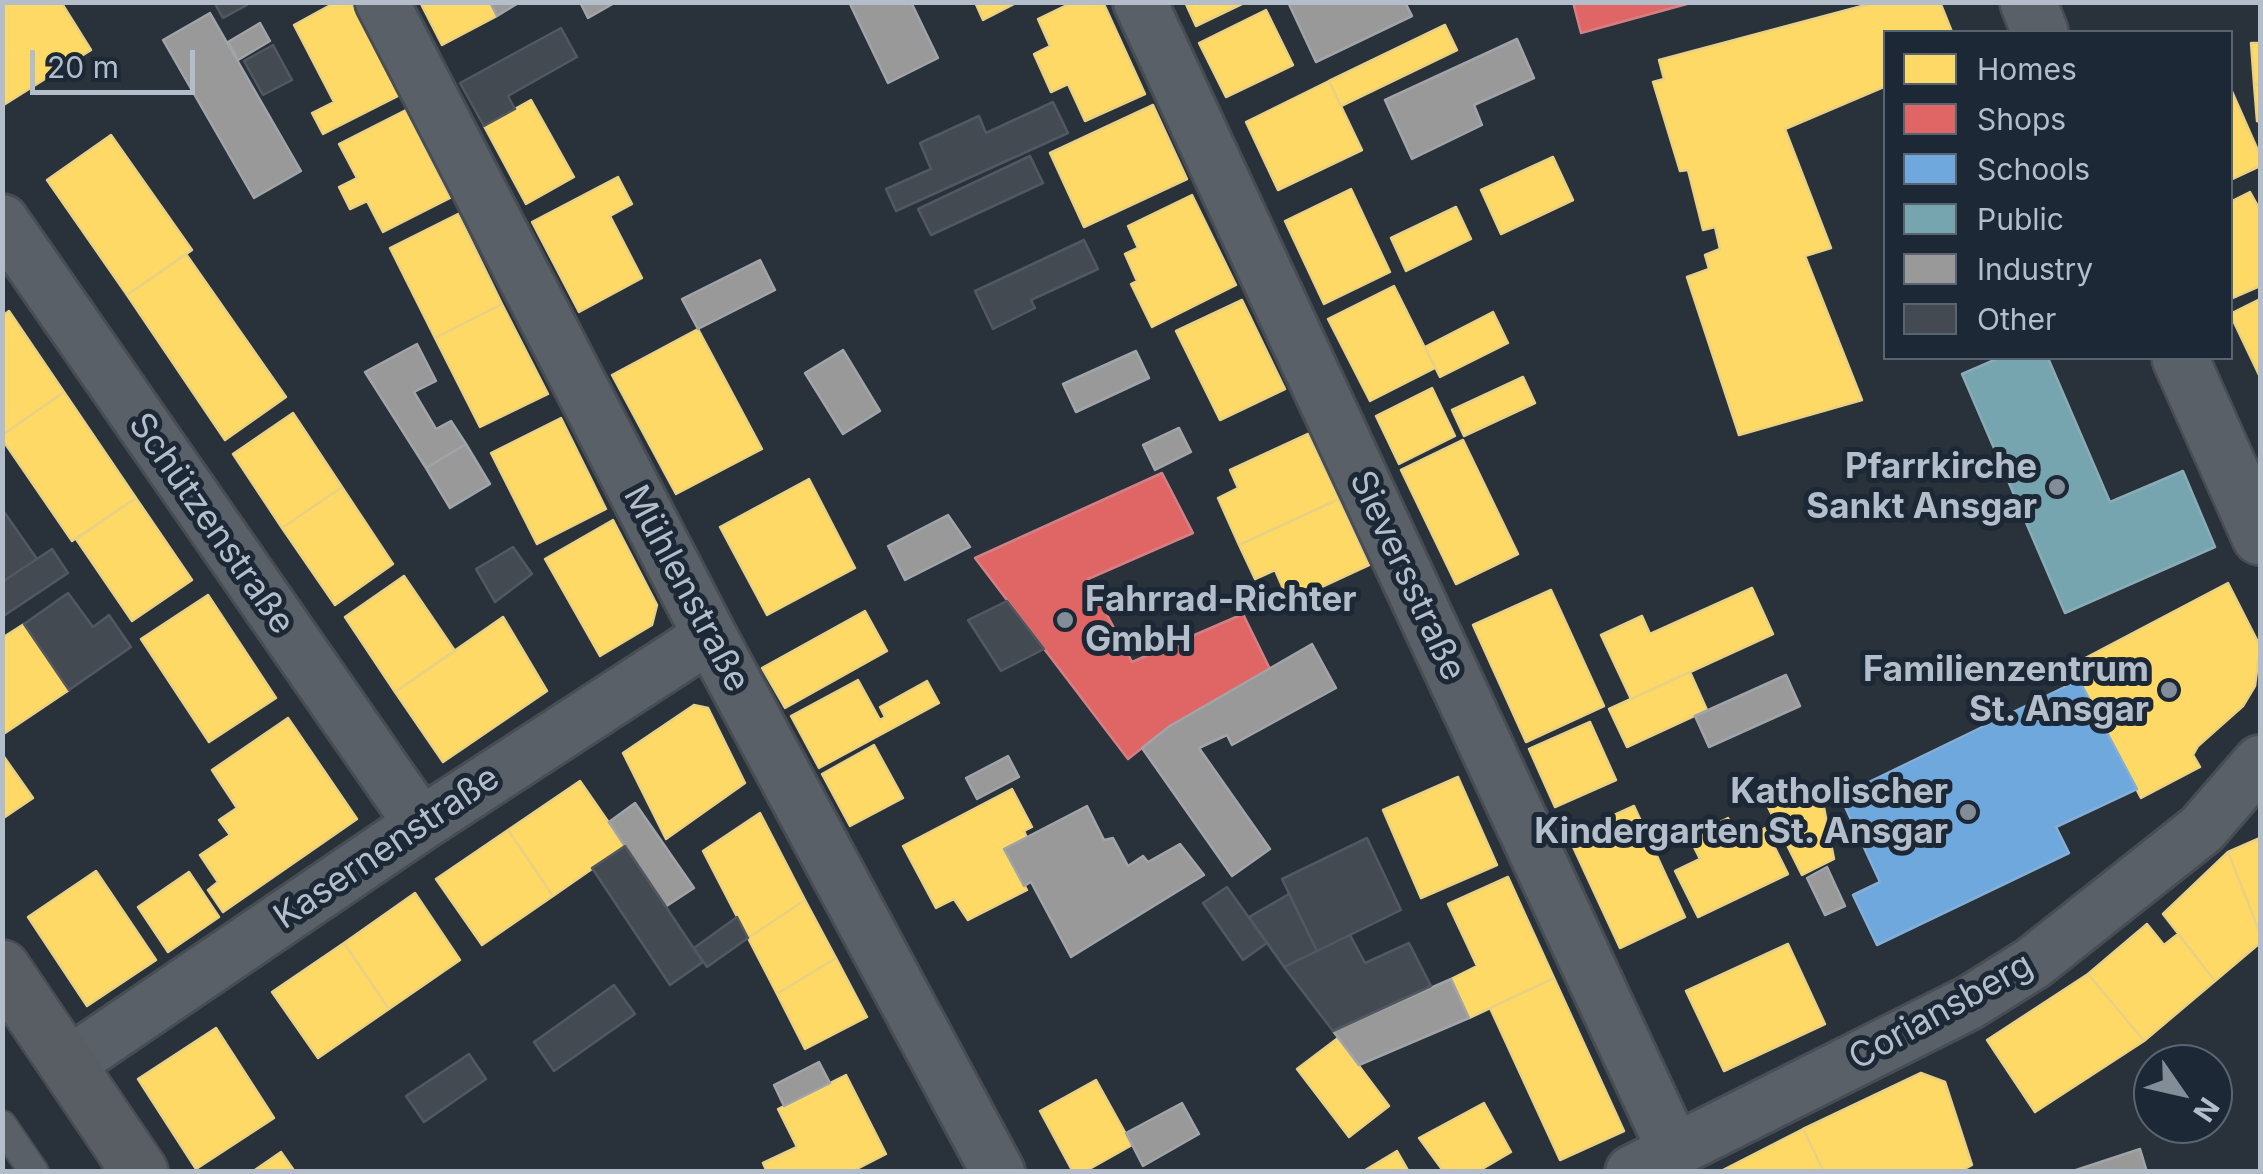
<!DOCTYPE html>
<html>
<head>
<meta charset="utf-8">
<style>
	body { margin:0 }
	#map { position:relative; width:2263px; height:1174px; overflow:hidden; background:#29313a; font-family:Inter,sans-serif }
	canvas { display:block }
	.frame { position:absolute; inset:0; border:5px solid #b4becb; pointer-events:none }
	.legend { position:absolute; left:1883px; top:30px; width:350px; height:330px; box-sizing:border-box; background:#1c2835; border:2px solid #596471; margin:0; padding:12px 18px; list-style:none; font-size:30px; color:#b4becb }
	.legend li { display:flex; align-items:center; gap:20px; height:50px }
	.legend b { width:50px; border:2px solid #596471 }
	.north { position:absolute; left:2133px; top:1044px; width:100px; height:100px; box-sizing:border-box; background:#1c2835; border:2px solid #596471; border-radius:50%; rotate:124deg; font-size:28px; font-weight:700; line-height:40px; text-align:center; color:#b4becb }
	.north::after { content:''; display:block; margin:auto; width:35px; height:45px; background:#838d98; clip-path:polygon(50% 0,100% 100%,50% 72%,0 100%) }
	.scale { position:absolute; left:30px; top:50px; width:165px; height:45px; box-sizing:border-box; border:5px solid #b4becb; border-top:0; padding-left:12px; font-size:30px; line-height:35px; white-space:nowrap; color:#b4becb; -webkit-text-stroke:8px #1c2835; paint-order:stroke }
</style>
</head>
<body>
<div id="map">
<canvas width="2263" height="1174"></canvas>
<div class="frame"></div>
<ul class="legend">
<li><b style="height:28px;background:#ffd966"></b>Homes</li>
<li><b style="height:28px;background:#e06666"></b>Shops</li>
<li><b style="height:28px;background:#6fa8dc"></b>Schools</li>
<li><b style="height:28px;background:#76a5af"></b>Public</li>
<li><b style="height:28px;background:#999"></b>Industry</li>
<li><b style="height:28px;background:#444a52"></b>Other</li>
</ul>
<div class="north">N</div>
<div class="scale">20 m</div>
</div>
<script>
const c = document.querySelector('canvas').getContext('2d');
c.lineJoin = 'round';
function paint(path, color) {
  c.fillStyle = color;
  c.fill(path, 'evenodd');
}
function stroke(path, color, width, dash) {
  c.strokeStyle = color;
  c.lineWidth = width;
  c.lineCap = dash ? 'butt' : 'round';
  c.setLineDash(dash || []);
  c.stroke(path);
}
function drawText(font, color, halo, rows, align = 'center') {
  c.font = font + ' Inter,sans-serif';
  c.lineWidth = 10;
  c.setLineDash([]);
  c.textBaseline = 'middle';
  c.strokeStyle = halo;
  c.fillStyle = color;
  for (const [text, x, y, turn = 0] of rows) {
    c.save();
    c.translate(x, y);
    c.rotate((+turn || 0) * Math.PI / 180);
    c.textAlign = isNaN(turn) ? turn : align;
    if (halo) c.strokeText(text, 0, 0);
    c.fillText(text, 0, 0);
    c.restore();
  }
}
const homes = new Path2D(`
	M2,2h59l30,48 -89,56z
	M336,2h15l49,93 -77,39 -11,-21 22,-11 -40,-77z
	M420,2h70l7,14 -55,29z
	M975,2h43l-35,18z
	M1073,2h30l42,92 -60,27 -17,-37 -17,8 -17,-38 16,-8 -12,-27z
	M1185,2h61l-50,24z
	M1877,2h63l12,30h-66v54l-101,43 46,119 -26,8 57,144 -123,35 -52,-158 22,-8 -4,-14 15,-6 -5,-22 -12,3 -15,-60 -8,1 -27,-89 11,-3 -5,-19z
	M1266,10l27,55 -67,32 -27,-54z
	M1445,25l12,25 -116,56 -12,-25z
	M2251,43h9v42l-6,-1z
	M1329,81l33,69 -84,40 -32,-68z
	M2254,84l6,1v37l-3,-1z
	M2230,87l30,68v11l-30,14z
	M531,100l43,77 -48,27 -42,-78z
	M1153,105l34,74 -103,48 -34,-74z
	M406,110l44,88 -67,34 -16,-31 -17,8 -11,-22 18,-9 -18,-34z
	M111,135l81,115 -65,45 -80,-115z
	M1553,157l20,43 -72,34 -20,-44z
	M618,177l14,27 -22,12 32,62 -63,34 -47,-90z
	M1351,189l39,83 -66,32 -39,-83z
	M2250,192l10,18v76l-30,13v-97z
	M1192,195l44,90 -84,42 -21,-43 6,-3 -12,-27 13,-6 -10,-22z
	M1456,207l15,32 -65,32 -15,-33z
	M458,214l44,90 -67,34 -45,-90z
	M186,254l100,143 -61,43 -98,-145z
	M1394,286l41,82 -65,33 -42,-82z
	M2260,299v78l-30,-63z
	M1242,300l43,89 -65,31 -44,-89z
	M502,304l46,90 -68,33 -45,-89z
	M9,311l55,81 -60,42 -2,-118z
	M1493,312l15,31 -68,34 -15,-30z
	M698,329l64,120 -86,45 -64,-119z
	M1523,377l12,26 -71,33 -12,-26z
	M1432,388l23,48 -56,28 -23,-48z
	M64,392l72,106 -64,43 -70,-102v-4z
	M293,413l49,74 -60,41 -49,-74z
	M561,418l45,91 -69,35 -46,-91z
	M1308,434l31,65 -100,46 -21,-47 20,-10 -8,-18z
	M1463,440l55,114 -62,30 -55,-114z
	M809,479l46,89 -88,47 -47,-88z
	M342,487l51,77 -58,41 -53,-77z
	M136,498l56,82 -60,41 -56,-82z
	M1339,499l30,66 -80,37 -14,-32 -20,9 -16,-34z
	M613,520l44,85 -5,20 -52,31 -55,-97z
	M404,576l51,75 -60,41 -50,-75z
	M2228,583l32,63 -5,40 -12,20 -45,40 -5,9 7,12 -59,31 -69,-133z
	M1752,588l21,46 -142,65 -30,-64 41,-19 8,18z
	M1551,590l53,116 -78,36 -53,-117z
	M208,595l68,103 -67,44 -68,-103z
	M865,611l22,40 -102,57 -23,-40z
	M503,617l44,74 -104,71 -48,-70z
	M24,624l45,66 -67,45v-97z
	M1690,672l17,38 -80,37 -18,-38z
	M858,680l22,40 5,-3 -5,-10 47,-26 12,22 -120,65 -28,-52z
	M694,705l14,3 37,75 -79,56 -43,-86z
	M288,718l69,101 -134,93 -15,-22 10,-8 -18,-27 30,-20 -11,-15 18,-12 -25,-38z
	M1590,722l26,58 -61,27 -26,-58z
	M874,745l29,53 -53,28 -28,-52z
	M2,754l31,44 -31,21z
	M1458,777l39,88 -76,33 -38,-88z
	M580,781l45,65 -72,50 -45,-66z
	M1819,782l15,77 -32,16 -36,-72z
	M1012,789l20,38 -8,4 3,7 -23,11 23,41 -59,30 -14,-21 -18,9 -33,-62z
	M1634,806l51,111 -65,31 -52,-112z
	M760,813l45,87 -57,38 -45,-87z
	M1728,818l12,23 25,-13 23,46 -90,43 -23,-46 25,-12 -11,-22z
	M508,830l45,66 -71,49 -46,-66z
	M2260,838v95l-32,-81z
	M2228,852l32,81v10l-45,38 -52,-67z
	M96,871l60,89 -69,46 -59,-89z
	M189,872l30,45 -51,35 -30,-45z
	M1508,877l46,101 -85,40 -18,-39 26,-13 -29,-62z
	M415,893l45,67 -71,49 -45,-66z
	M805,900l31,58 -59,36 -29,-56z
	M2147,924l17,21 14,-11 37,47 -71,60 -56,-67z
	M344,943l45,66 -71,49 -46,-66z
	M1788,944l37,80 -101,47 -38,-80z
	M836,958l31,59 -62,32 -28,-55z
	M2088,974l56,67 -109,71 -48,-72z
	M1554,978l70,153 -64,29 -70,-152z
	M216,1028l58,90 -78,51 -58,-90z
	M1338,1038l51,68 -40,31 -52,-68z
	M1921,1073l24,9 27,83 -13,7h-135l-21,-43z
	M846,1075l40,79 -35,18h-84l-4,-9 34,-16 -19,-38z
	M1096,1080l36,65 -48,27h-11l-33,-61z
	M1484,1103l27,49 -34,20h-33l-25,-34z
	M1803,1129l21,43h-105z
	M1397,1151l12,21h-47z
	M281,1152l14,20h-43z`);
paint(homes, '#ffd966');
stroke(homes, '#e8d184', 2.5);
const shops = new Path2D(`
	M1573,2h121l-113,31z
	M1162,473l31,60 -105,46 44,83 111,-48 27,55 -100,57 -42,33 -153,-201z`);
paint(shops, '#e06666');
stroke(shops, '#d38084', 2.5);
const schools = new Path2D(`
	M2079,680l58,109 -81,38 13,26 -192,92 -24,-50 27,-13 -40,-86z`);
paint(schools, '#6fa8dc');
stroke(schools, '#84afd7', 2.5);
const public = new Path2D(`
	M1999,358h49l62,144 73,-31 32,76 -150,66 -103,-239z`);
paint(public, '#76a5af');
stroke(public, '#89acb7', 2.5);
const industry = new Path2D(`
	M490,2h30l-23,14z
	M580,2h36l-28,16z
	M849,2h62l27,56 -50,25z
	M1288,2h117l7,14 -96,46z
	M210,13l91,158 -47,27 -91,-158z
	M260,23l10,18 -32,19 -10,-18z
	M1517,39l17,39 -60,27 8,20 -70,34 -27,-59z
	M760,260l15,30 -77,39 -16,-30z
	M417,344l19,37 -22,11 22,37 15,-8 15,23 -40,24 -61,-96z
	M843,350l37,61 -37,23 -38,-61z
	M1136,351l13,27 -73,34 -13,-28z
	M1179,428l12,24 -36,18 -12,-25z
	M466,444l24,40 -40,24 -24,-40z
	M948,515l22,32 -65,33 -17,-34z
	M1312,644l24,44 -104,57 -5,-10 -28,13 71,101 -38,27 -90,-128 28,-22z
	M1786,675l14,31 -91,41 -14,-31z
	M1008,756l11,21 -42,22 -11,-21z
	M635,803l59,85 -29,19 -56,-85z
	M1087,806l17,34 9,-2 15,28 15,-10 5,6 32,-18 24,31 -133,82 -40,-75 -7,4 -20,-37z
	M1827,867l18,39 -20,9 -18,-37z
	M1451,979l18,39 -110,47 -26,-34z
	M819,1062l11,21 -46,23 -10,-21z
	M1182,1103l17,31 -56,32 -17,-33z
	M2140,1149l7,23h-77z`);
paint(industry, '#999');
stroke(industry, '#a1a4a8', 2.5);
const building = new Path2D(`
	M214,2h32l1,3 -24,13z
	M561,28l16,29 -69,39 7,13 -31,17 -24,-43z
	M273,45l19,35 -29,15 -19,-34z
	M1053,102l15,31 -172,78 -10,-22 45,-20 -11,-26 59,-27 7,17z
	M1030,156l13,27 -112,52 -13,-26z
	M1084,240l14,29 -67,31 4,8 -42,21 -18,-38z
	M2,509l35,50 -35,23z
	M513,547l19,27 -37,28 -19,-33z
	M52,549l16,24 -66,44v-35z
	M68,593l25,34 16,-12 22,32 -62,43 -45,-66z
	M1007,601l37,48 -43,22 -33,-51z
	M1367,838l34,72 -84,41 -35,-72z
	M625,846l78,116 -33,23 -78,-117z
	M1227,887l40,56 -24,17 -40,-57z
	M1289,894l28,57 -33,16 -35,-50z
	M737,917l11,21 -41,29 -13,-19z
	M1350,935l15,28 44,-20 22,43 -98,45 -49,-64z
	M614,985l21,29 -81,57 -20,-29z
	M469,1054l17,25 -62,43 -18,-26z`);
paint(building, '#444a52');
stroke(building, '#515861', 2.5);
const service = new Path2D(`
	M2,1125l32,47`);
const minor = new Path2D(`
	M382,2l328,634 288,536
	M1140,2l534,1148
	M2,221l419,603
	M68,1064l353,-240 289,-188
	M1632,1172l337,-169 64,-40 169,-134 58,-67`);
const tertiary = new Path2D(`
	M2028,2l12,30
	M2180,358l80,179`);
const secondary = new Path2D(`
	M2,968l138,204`);
stroke(service, '#484d54', 32);
stroke(minor, '#484d54', 58);
stroke(tertiary, '#484d54', 60);
stroke(secondary, '#484d54', 60);
stroke(service, '#5a6067', 28);
stroke(minor, '#5a6067', 52);
stroke(tertiary, '#5a6067', 55);
stroke(secondary, '#595e65', 55);
for (const [x, y, r, color] of [
	[2057,487,10,"#838d98"],
	[1065,620,10,"#838d98"],
	[2169,690,10,"#838d98"],
	[1968,812,10,"#838d98"]
]) {
  const dot = new Path2D();
  dot.arc(x, y, r, 0, 2 * Math.PI);
  c.fillStyle = color;
  c.fill(dot);
  stroke(dot, '#1c2835', 4);
}
drawText('bold 35px', '#b4becb', '#1c2835', [
	["Pfarrkirche",2037,467],
	["Sankt Ansgar",2037,507],
	["Fahrrad-Richter",1085,600,"left"],
	["GmbH",1085,640,"left"],
	["Familienzentrum",2149,670],
	["St. Ansgar",2149,710],
	["Katholischer",1948,792],
	["Kindergarten St. Ansgar",1948,832]
], 'right');
drawText('35px', '#b4becb', '#1c2835', [
	["Schützenstraße",211,524,55],
	["Sieversstraße",1407,576,65],
	["Mühlenstraße",686,589,62],
	["Kasernenstraße",387,848,-34],
	["Coriansberg",1941,1012,-29]
]);
</script>
</body>
</html>
